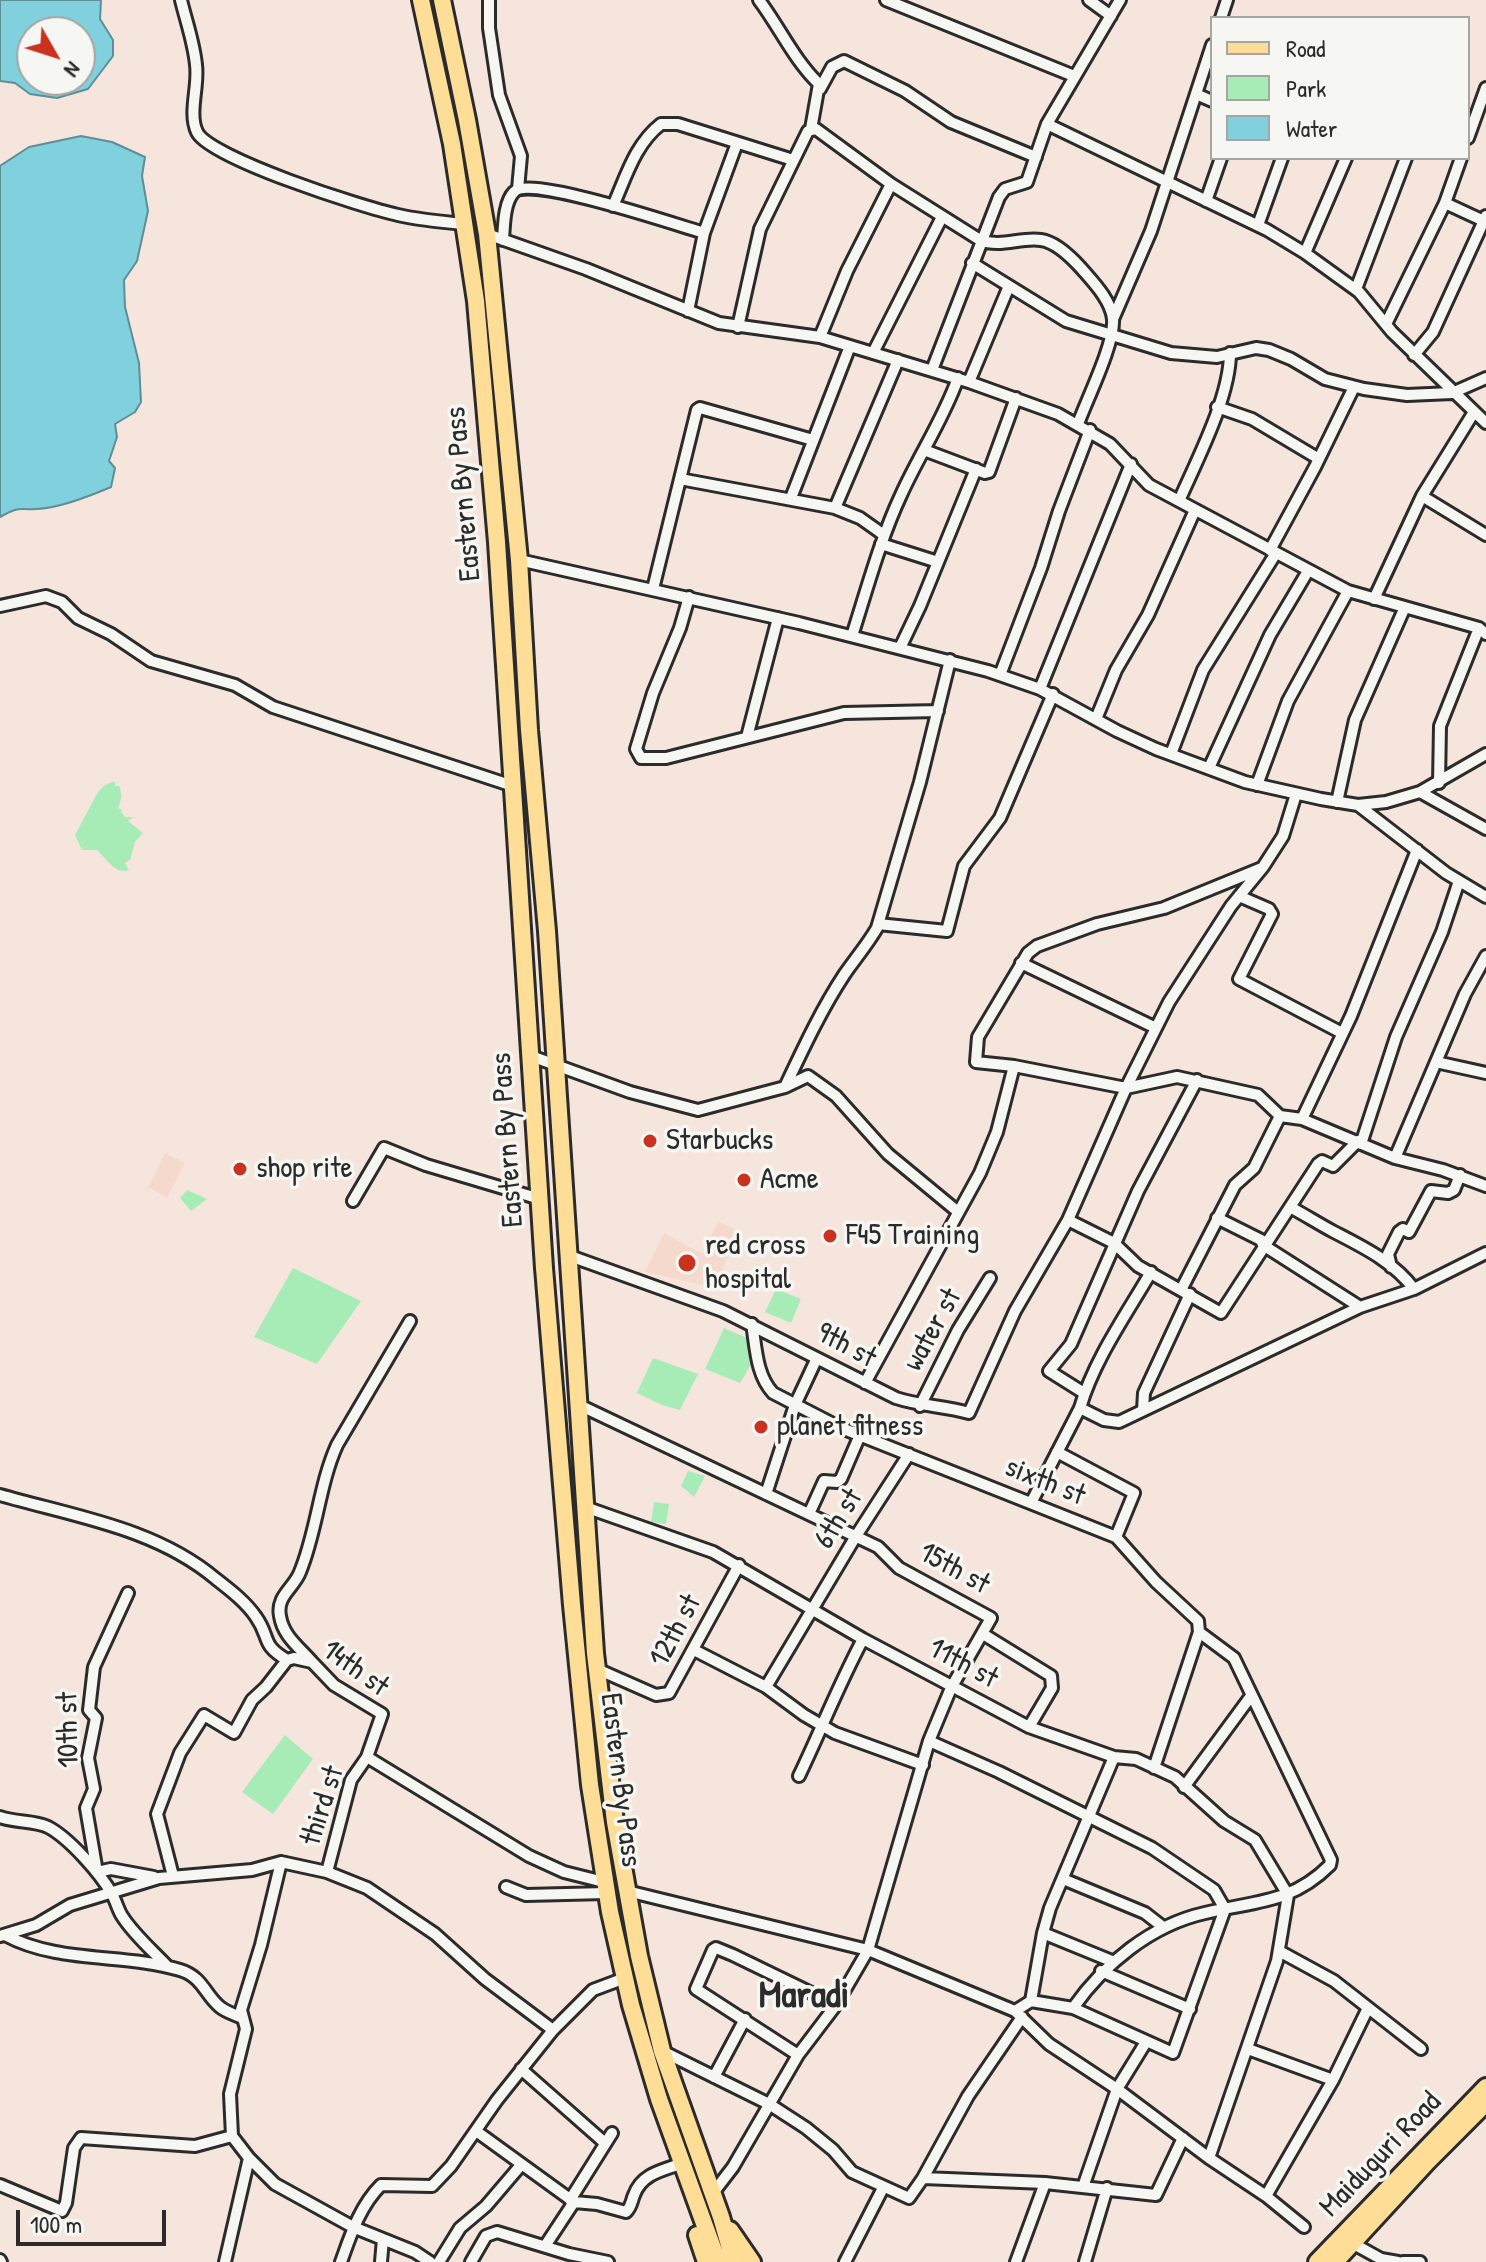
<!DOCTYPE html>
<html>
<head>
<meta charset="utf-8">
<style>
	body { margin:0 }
	#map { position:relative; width:1486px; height:2262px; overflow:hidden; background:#f5e5dc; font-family:"Patrick Hand",sans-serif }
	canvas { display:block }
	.legend { position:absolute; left:1210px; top:16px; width:260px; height:144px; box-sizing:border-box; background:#f6f6f2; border:2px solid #a5a5a2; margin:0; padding:10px 14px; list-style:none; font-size:24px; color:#2b2b2b }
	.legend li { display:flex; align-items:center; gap:16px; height:40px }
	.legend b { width:40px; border:2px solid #a5a5a2 }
	.north { position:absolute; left:16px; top:16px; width:80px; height:80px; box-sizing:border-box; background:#f6f6f2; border:2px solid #a5a5a2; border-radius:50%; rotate:129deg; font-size:22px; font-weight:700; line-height:32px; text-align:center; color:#2b2b2b }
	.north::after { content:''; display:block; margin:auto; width:28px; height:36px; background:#c8321e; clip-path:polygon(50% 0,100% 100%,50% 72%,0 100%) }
	.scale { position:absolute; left:16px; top:2210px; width:150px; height:36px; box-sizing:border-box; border:4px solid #2b2b2b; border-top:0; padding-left:10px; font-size:24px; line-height:28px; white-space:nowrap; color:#2b2b2b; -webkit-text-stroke:6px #f6f6f2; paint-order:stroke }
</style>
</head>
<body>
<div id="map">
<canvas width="1486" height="2262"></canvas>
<ul class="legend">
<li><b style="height:10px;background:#fede96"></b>Road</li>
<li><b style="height:22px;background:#a7ecb7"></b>Park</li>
<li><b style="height:22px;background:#81d0dd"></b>Water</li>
</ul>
<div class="north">N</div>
<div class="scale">100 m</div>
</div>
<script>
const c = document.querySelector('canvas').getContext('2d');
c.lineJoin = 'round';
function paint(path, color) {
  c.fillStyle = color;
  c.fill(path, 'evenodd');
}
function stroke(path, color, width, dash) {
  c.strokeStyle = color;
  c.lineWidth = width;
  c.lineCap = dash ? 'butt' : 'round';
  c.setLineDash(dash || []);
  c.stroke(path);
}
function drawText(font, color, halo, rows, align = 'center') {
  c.font = font + ' "Patrick Hand",sans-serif';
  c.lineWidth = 7;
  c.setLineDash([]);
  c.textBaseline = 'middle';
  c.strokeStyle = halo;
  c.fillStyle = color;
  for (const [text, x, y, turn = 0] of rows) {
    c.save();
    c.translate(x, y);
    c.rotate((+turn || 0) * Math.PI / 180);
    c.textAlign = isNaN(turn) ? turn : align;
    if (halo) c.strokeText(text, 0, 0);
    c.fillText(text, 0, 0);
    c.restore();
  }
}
paint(new Path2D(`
	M165,1153l20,10 -18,35 -19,-11z
	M718,1221l19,9 -21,58 -71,-16 19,-39 39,21z`), '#f5d9cd');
paint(new Path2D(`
	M115,781v5h4c4,8 2,16 -1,22l4,2 -1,2 4,5h8l-5,4 15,12 -8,9 -5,18 -5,3 4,7c-14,5 -22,-11 -32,-20h-15l-7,-15 23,-43 7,-7z
	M187,1190l20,9 -16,12 -11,-13z
	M293,1268l68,33 -44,63 -63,-27z
	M776,1289l25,10 -10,24 -26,-11z
	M724,1328l39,17 -23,38 -35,-14z
	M653,1358l45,16 -18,36 -18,-5 -25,-12z
	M688,1471l17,5 -11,21 -13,-11z
	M654,1502l15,2 -3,20 -15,-2z
	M285,1735l28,24 -40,55 -31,-22z`), '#a7ecb7');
const water = new Path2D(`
	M0,0h101l-1,19 13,21v16l-25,33 -31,9 -27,-4 -15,-11 -15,-2zM32,32h48v48h-48z
	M81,136l31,6 33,15 -3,19 6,35 -11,50 -13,19 1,27 14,56 2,39 -6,10 -20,12 2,13 -8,24 6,7 -4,19c-21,9 -51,21 -74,22 -21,1 -17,-3 -37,8v-351l29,-19z`);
paint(water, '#81d0dd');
stroke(water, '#5f8e96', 2);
const minor = new Path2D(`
	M181,0c5,21 13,43 15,65 3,21 -8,48 1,67 12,26 168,76 201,83 22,5 44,7 66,9
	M489,0v28l10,67 22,61 -3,33
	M759,0c21,28 35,60 60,84l-8,45
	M886,0l188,76
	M1089,0l22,16
	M1221,18l6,-18
	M820,89l12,-22 12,-6 61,30 46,31 85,35
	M1196,94l16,7
	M1047,124l220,106 38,23 54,39 33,40 94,91
	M1468,138l18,-50
	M1206,201l15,-43
	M1445,203l41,19
	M613,206c13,-29 22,-62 48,-82h17l115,36
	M1258,225l24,-67
	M487,234l99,35 133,54 101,14 149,45 89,32 52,30 39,41 199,106 131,37 7,6
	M503,240c1,-14 1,-38 11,-48 15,-17 163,33 190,41
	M1305,253l41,-95
	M972,263l94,58 105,32 46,4 39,-9 13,2 22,9 34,20 39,10 43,6 45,-2 34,-15
	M1356,289l50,-131
	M688,311l16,-78 33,-90
	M1113,319l38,-88 61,-186
	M1386,324l59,-121 16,-45
	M738,327l22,-98 48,-98 8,-2 75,55 89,56c21,8 40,-3 61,0 15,2 30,17 40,28 12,14 30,32 32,51 2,24 -26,80 -35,105
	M820,337l27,-66 44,-87
	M873,353l69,-136
	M1414,355l19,-23 53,-116
	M932,370l67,-173 6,-8 22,-7 20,-58 73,-124
	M969,382l40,-96
	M1217,407l35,12 67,40
	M924,450l61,23 4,-1 27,-74
	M680,479l155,29 25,10 24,17
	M1422,496l64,39
	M791,498l59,-152
	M1179,501c18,-41 51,-104 51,-148
	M835,508l63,-148
	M881,544l57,18
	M1270,550l45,-83 39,-80
	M519,560l280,63 189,48 52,18 77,42 39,18 89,33 76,17 37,6 28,-3 34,-10 66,-38
	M653,589l44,-179 3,-2 113,32
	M689,597l-9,31 -27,65 -17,56 5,9h25l178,-45 94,-2
	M1374,599l48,-103 52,-84
	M0,606l46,-10 16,6 16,16 33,16 40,27 84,24 38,22 240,79
	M852,636c15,-47 28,-96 49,-141 18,-40 42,-75 57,-117
	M900,648l20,-42 56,-137
	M1000,675l41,-107 18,-57 31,-81
	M1040,689l91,-225
	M1096,719l20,-49 32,-55 47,-105
	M747,737l31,-119
	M1171,754l32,-84 73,-117
	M1209,768l61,-133 38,-64
	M1439,783l1,-57 39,-98
	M1257,785l31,-84 60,-110
	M1420,792l66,37
	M1337,802l18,-82 50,-113
	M1358,805l88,68 40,24
	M1262,868l-98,40 -67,16 -60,22 -9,7 -50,84 -2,25 38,4 112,22 51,-11 81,18 22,21 22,3 93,39 48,12 43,16
	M1239,896l30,13 3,5 -33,65 103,54
	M878,924l69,7 17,-65 36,-48 53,-124
	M1021,963l135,65
	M531,1056l99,36 68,18 87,-23 23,-11 28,20 52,58 69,57
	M1436,1062l50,11
	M785,1087c18,-38 36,-77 59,-112 11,-16 23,-30 33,-47l43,-146 30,-122
	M1302,1119l49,-103 66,-166
	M1361,1144l35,-107 46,-105 17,-51
	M1395,1158l70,-164 21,-38
	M353,1201l31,-53 42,17 114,34
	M1290,1207c15,8 29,17 44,25 29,15 60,30 80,57
	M1217,1218l44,22 2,5 97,62
	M1068,1220l46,23 24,23 83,47 97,-149 4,-3 11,5 25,-25
	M570,1256l153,55 173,87c24,8 49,8 73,15l46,-102 53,-91 58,-132 43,-86 62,-96 32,-39 20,-31 13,-42
	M1391,1267l-3,-13 11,-22 4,-3 6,3 22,-41 17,2 6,-3 6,-15
	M1181,1290l54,-105 19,-17 26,-52
	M752,1324c4,23 4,51 21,69l66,34 277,110 40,45 42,39 1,11 -45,136
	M865,1383l115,-210 17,-41 17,-66
	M1084,1393l-35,-22 22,-27 67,-153 59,-111
	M577,1404l301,143 21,21 92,50 -40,70 -22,53 -61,209 -32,55 -38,50 -65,112 -20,26
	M920,1406l38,-76 32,-52
	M1080,1408l24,12 15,2 241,-115 54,-18 72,-36
	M1143,1410l1,-17 46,-99
	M1057,1452l77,41 -18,44
	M766,1494l29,-89 21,-45
	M0,1495c73,21 156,33 216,84 14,11 30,23 40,38 15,21 4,27 31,43l7,-2 18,4 22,23 48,29 -15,43 162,99 35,16 40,10
	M1031,1503l49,-95c14,-48 46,-93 71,-136
	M585,1507l128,45 150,87 166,88 85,30 22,2 39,18 49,44 31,19 33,55 -11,66 -68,197
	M809,1514l15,-33 13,1 4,-3 19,-44
	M983,1634l68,42 1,12 -23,39
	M694,1650l72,37 38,28 31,18 88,32
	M312,1662c-13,-15 -29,-26 -32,-46 -4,-20 14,-28 20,-44 17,-41 19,-87 37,-127l73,-124
	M597,1669l59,26 13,-2 70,-128
	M766,1687l90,-151 53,-82
	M929,1741l70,31 153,76 62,42 11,19 -52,144 -100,-45
	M799,1776c22,-46 40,-92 64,-137
	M1184,1787l67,-91
	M0,1817c17,6 33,3 48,10 21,11 52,46 64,67 4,7 6,16 10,22 12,19 31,35 46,51
	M281,1862l-20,83 -20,65 5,19 -16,65 2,42 17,22 26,26 78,43 62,25 15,10
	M97,1872l-11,-64 8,-19 -6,-31 8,-40 -7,-8 5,-43 34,-74
	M97,1872l14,-3 43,8
	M327,1872l24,-92 16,-23
	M173,1876l-16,-62 23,-61 24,-38 30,18 18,-33 14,-13 21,-27
	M1063,1879l82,34 18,14
	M506,1887l20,8 80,-2
	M627,1891l241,59 147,61 34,33 68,45 92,69 57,38 38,31
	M1043,1933l71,29
	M5,1935c54,29 118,18 175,35 23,7 25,25 40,37 6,5 16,8 22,11
	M0,1936l36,-11 34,-20 89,-27 93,-8 29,-8 46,10 40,16 68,46 50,45 68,51
	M1279,1951l55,30 87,68
	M1101,1971l89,38
	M1031,2001l12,-68 7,-25 64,-151
	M1015,2011l16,-10 42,7c31,-44 78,-83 132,-95 49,-12 86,-9 125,-48l1,-5 -97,-202 -35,-26
	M1248,2049l85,31
	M662,2051l107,53 37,24 27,22 19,22 57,26 14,-20 122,5 111,12 27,-57
	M798,2055l-102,-66 17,-39 3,-2 17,7 103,50
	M521,2069l84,74
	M714,2077l31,-58
	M476,2131l98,71
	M923,2178l45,-82 54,-79
	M0,2185l62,26 4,-8 8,-55 7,-10 114,8 37,-10
	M1083,2187l34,-98 29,-47
	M1266,2196l67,-116 35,-72
	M570,2200l42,-67
	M1352,2243l29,16 17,3
	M545,2246l29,-44 23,2 29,8c6,-6 5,-10 8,-17 8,-22 30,-25 49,-32
	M0,2260l1,2
	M225,2262l24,-104
	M341,2262c10,-28 19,-56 40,-77l51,1 19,-20 46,-66 56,-70 40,-40 32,-12
	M381,2262l2,-23
	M439,2262l21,-34 26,-22 35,-41
	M471,2262l15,-26 11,-4 72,22 39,8
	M845,2262l38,-74
	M1016,2262l29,-79
	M1085,2262l22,-74
	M1403,2262h17`);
const primary = new Path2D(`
	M421,0l31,144 24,157 21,241 47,726 28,337 18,180 20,127 21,93 28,94 59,163
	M442,0l25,120 20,114 32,326 10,170 18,201 48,722 20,169 24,134 23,95 59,166 13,45
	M730,2230l22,32
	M697,2235l9,27`);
const trunk = new Path2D(`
	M1317,2262l169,-175
	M1335,2262l92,-100 59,-59`);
stroke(minor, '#2b2b2b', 16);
stroke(primary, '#2b2b2b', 22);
stroke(trunk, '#2b2b2b', 22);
stroke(minor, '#f6f6f2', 10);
stroke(primary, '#fede96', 16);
stroke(trunk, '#fede96', 16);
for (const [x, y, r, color] of [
	[650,1141,8,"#c8321e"],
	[240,1169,8,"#c8321e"],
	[744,1180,8,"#c8321e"],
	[830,1236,8,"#c8321e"],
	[687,1263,10,"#c8321e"],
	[761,1427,8,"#c8321e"]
]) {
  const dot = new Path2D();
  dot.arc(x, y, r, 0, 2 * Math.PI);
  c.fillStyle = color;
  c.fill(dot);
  stroke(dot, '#f6f6f2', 3);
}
drawText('30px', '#2b2b2b', '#f6f6f2', [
	["Eastern By Pass",464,494,-95],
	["Eastern By Pass",508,1140,-94],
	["water st",933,1330,-61],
	["9th st",846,1346,28],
	["sixth st",1045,1482,22],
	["6th st",839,1519,-58],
	["15th st",954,1569,29],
	["12th st",676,1631,-62],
	["11th st",963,1664,28],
	["14th st",355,1669,36],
	["10th st",69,1730,-91],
	["Eastern By Pass",620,1780,83],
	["third st",323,1806,-72],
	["Maiduguri Road",1381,2155,-46]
]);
drawText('30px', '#2b2b2b', '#f6f6f2', [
	["Starbucks",666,1141],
	["shop rite",256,1169],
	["Acme",760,1180],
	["F45 Training",846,1236],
	["red cross",705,1246],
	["hospital",705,1280],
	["planet fitness",777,1427]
], 'left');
drawText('bold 38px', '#2b2b2b', '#f6f6f2', [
	["Maradi",804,1997]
]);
</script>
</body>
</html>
